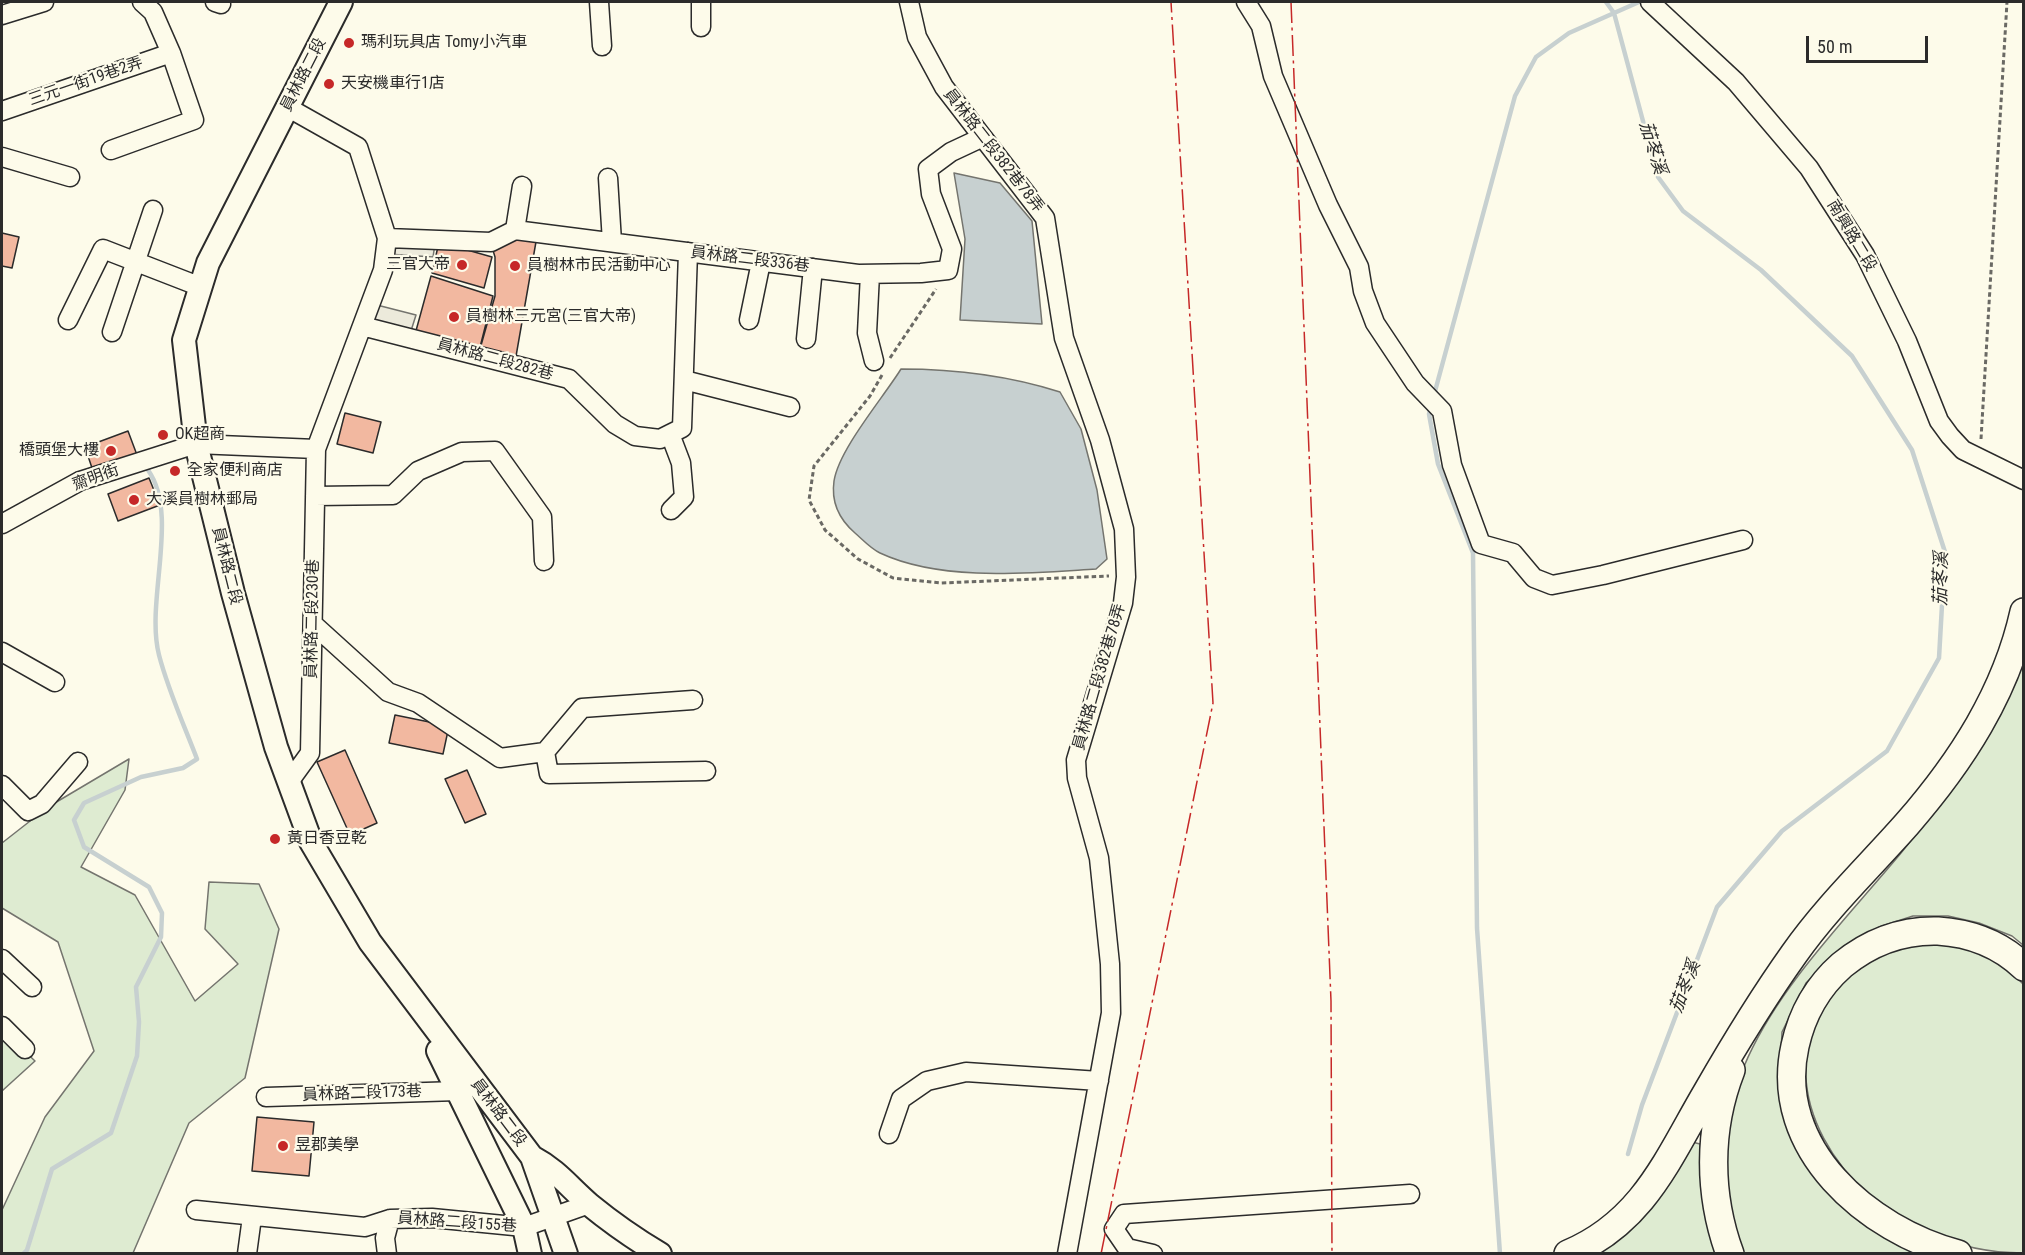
<!DOCTYPE html>
<html>
<head>
<meta charset="utf-8">
<style>
	body { margin:0 }
	#map { position:relative; width:2025px; height:1255px; overflow:hidden; background:#fdfbea; font-family:"Roboto Condensed",sans-serif }
	canvas { display:block }
	.frame { position:absolute; inset:0; border:3px solid #2b2b2b; pointer-events:none }
	.scale { position:absolute; left:1806px; top:36px; width:122px; height:27px; box-sizing:border-box; border:3px solid #2b2b2b; border-top:0; padding-left:8px; font-size:18px; line-height:21px; white-space:nowrap; color:#2b2b2b; -webkit-text-stroke:4px #fdfbea; paint-order:stroke }
</style>
</head>
<body>
<div id="map">
<canvas width="2025" height="1255"></canvas>
<div class="frame"></div>
<div class="scale">50 m</div>
</div>
<script>
const c = document.querySelector('canvas').getContext('2d');
c.lineJoin = 'round';
function paint(path, color) {
  c.fillStyle = color;
  c.fill(path, 'evenodd');
}
function stroke(path, color, width, dash) {
  c.strokeStyle = color;
  c.lineWidth = width;
  c.lineCap = dash ? 'butt' : 'round';
  c.setLineDash(dash || []);
  c.stroke(path);
}
function drawText(font, color, halo, rows, align = 'center') {
  c.font = font + ' "Roboto Condensed","Noto Sans TC",sans-serif';
  c.lineWidth = 4.5;
  c.setLineDash([]);
  c.textBaseline = 'middle';
  c.strokeStyle = halo;
  c.fillStyle = color;
  for (const [text, x, y, turn = 0] of rows) {
    c.save();
    c.translate(x, y);
    c.rotate((+turn || 0) * Math.PI / 180);
    c.textAlign = isNaN(turn) ? turn : align;
    if (halo) c.strokeText(text, 0, 0);
    c.fillText(text, 0, 0);
    c.restore();
  }
}
const green = new Path2D(`
	M2023,662v283l-11,-9 -33,-13 -31,-7h-35l-34,11 -41,24 -32,32 -24,49 -2,40 22,87 37,45 21,18 59,31 -176,1c-66,-173 59,-282 158,-401 45,-55 95,-126 122,-191z
	M129,759l-4,31 -44,77 54,28 60,106 43,-37 -33,-35 4,-47 50,2 20,45 -34,149 -56,45 -56,130h-131v-43l43,-93 49,-66 -36,-109 -56,-34v-65l46,-36z
	M1922,940c44,9 70,8 101,44v269c-33,0 -66,-7 -97,-21 -84,-37 -154,-137 -103,-225 22,-37 58,-57 99,-67z
	M2,1030l33,31 -33,30z
	M1692,1142l8,2 3,57 12,52 -127,1z`);
paint(green, '#deebd1');
stroke(green, '#74746e', 1.5);
const parking = new Path2D(`
	M389,240l46,4 -2,13 -46,-3z
	M373,304l43,11 -6,19 -43,-12z`);
paint(parking, '#eceadb');
stroke(parking, '#74746e', 1.5);
const water = new Path2D(`
	M954,173l46,10 32,38 10,103 -82,-4 5,-81z
	M901,369c53,0 109,7 159,23l21,37 16,61 10,69 -11,10c-66,4 -154,13 -216,-16 -9,-4 -17,-13 -25,-20 -15,-13 -24,-31 -21,-52 5,-32 49,-83 67,-112z`);
paint(water, '#c7d0d0');
stroke(water, '#74746e', 1.5);
stroke(new Path2D(`
	M1606,2l8,11 44,164 25,34 78,59 91,86 60,94 33,102 -6,106 -52,93 -105,80 -65,76 -75,198 -14,49
	M1434,395l81,-299 21,-39 33,-24 70,-31
	M1431,406l-2,8 9,50 35,89 4,375 23,326
	M23,1254l4,-4 25,-81 59,-36 26,-77 2,-34 -3,-35 25,-50 1,-24 -13,-26 -65,-40 -10,-27 10,-17 57,-26 42,-9 14,-9c-13,-34 -29,-69 -38,-104 -14,-54 21,-140 -11,-185`), '#c7d0d0', 4.5);
const building = new Path2D(`
	M2,233l17,4 -7,31 -10,-2z
	M515,234l22,2 -22,126 -37,-6 17,-60v-39l-3,-10z
	M439,242l53,15 -8,31 -52,-15z
	M431,276l62,20 -15,59 -64,-17z
	M345,413l36,9 -8,31 -36,-9z
	M128,431l9,24 -44,16 -8,-24z
	M149,478l11,27 -42,16 -10,-27z
	M395,715l54,11 -6,28 -54,-11z
	M345,750l32,73 -27,12 -33,-73z
	M467,770l19,44 -21,9 -20,-44z
	M257,1117l57,5 -5,54 -57,-5z`);
paint(building, '#f2b8a0');
stroke(building, '#2b2b2b', 1.5);
const minor = new Path2D(`
	M215,2l6,2
	M599,2l3,44
	M701,2v25
	M909,2l8,35 27,50 101,131 19,120 36,102 24,89 2,48 -3,26 -47,157 1,18 22,80 11,106 1,49 -44,241
	M1246,2l15,24 12,50 55,129 31,62 4,24 12,32 40,60 27,28 10,54 29,79 32,9 21,25 18,7 51,-10 140,-35
	M1650,2l86,80 73,86 56,87 42,86 32,80 11,15 13,14 61,30
	M2,15l42,-13
	M287,107l71,40 29,91 -4,32 -21,56
	M2,111l169,-58
	M111,150l83,-30 -23,-67 -18,-41 -11,-10
	M2,157l68,20
	M608,178l4,64
	M515,230l7,-44
	M387,238l104,4 24,-12 343,44 63,-1 27,-3 4,-21 -21,-55 -3,-25 23,-17 32,-15
	M870,274l-3,59 7,28
	M68,320l35,-71 98,38
	M749,320l12,-58
	M112,332l41,-122
	M806,339l7,-71
	M684,380l106,27
	M670,434l11,29 3,34 -13,13
	M315,496l78,-1 25,-24 44,-19 33,-1 47,66 2,44
	M2,524l78,-43 116,-37 120,5 46,-123 207,53 46,45 20,12 25,3 22,-11 6,-176
	M313,624l75,68 30,11 82,55 45,-6 37,-44 111,-8
	M2,652l53,30
	M545,752l4,22 157,-3
	M289,782l21,-29 6,-304
	M2,785l26,26 14,-7 36,-42
	M2,959l30,28
	M2,1026l23,23
	M266,1097l192,-6
	M889,1134l12,-35 26,-18 39,-9 133,9
	M196,1210l169,17 25,-8 42,-1 92,9 65,-23
	M247,1254l5,-37
	M387,1254l-2,-16 5,-19
	M1153,1254l-26,-6 -13,-19 10,-15 286,-20`);
const major = new Path2D(`
	M341,2l-133,261 -24,77 12,104 37,149 43,154 35,95 59,100 162,215 34,97
	M438,1051l86,176 6,27
	M532,1157c26,14 36,29 58,48 22,18 45,34 70,49`);
const highway = new Path2D(`
	M1568,1254c76,-32 100,-96 139,-162 27,-47 55,-93 87,-138 33,-47 75,-87 113,-130 54,-62 99,-131 117,-212
	M1730,1254c-22,-60 -22,-125 1,-184
	M1958,1254c-90,-24 -186,-105 -163,-208 7,-32 22,-59 47,-81 28,-23 59,-35 96,-34 32,2 62,13 86,36`);
stroke(minor, '#2b2b2b', 21);
stroke(major, '#2b2b2b', 26);
stroke(highway, '#2b2b2b', 30);
stroke(new Path2D(`
	M890,358l46,-69
	M882,375l-12,21 -56,70 -5,34 16,30 33,29 35,19 48,5 168,-7
	M1981,439l26,-437`), '#6a6964', 3, [4.5, 3]);
stroke(minor, '#fdfbea', 18);
stroke(major, '#fdfbea', 22);
stroke(highway, '#fdfbea', 27);
stroke(new Path2D(`
	M1291,2l40,999 1,253
	M1101,1254l112,-551 -42,-701`), '#c62828', 1.5, [21, 4.5, 3, 4.5]);
for (const [x, y, r, color] of [
	[349,43,6,"#c62828"],
	[329,84,6,"#c62828"],
	[462,265,6,"#c62828"],
	[515,266,6,"#c62828"],
	[454,317,6,"#c62828"],
	[163,435,6,"#c62828"],
	[111,451,6,"#c62828"],
	[175,471,6,"#c62828"],
	[134,500,6,"#c62828"],
	[275,839,6,"#c62828"],
	[283,1146,6,"#c62828"]
]) {
  const dot = new Path2D();
  dot.arc(x, y, r, 0, 2 * Math.PI);
  c.fillStyle = color;
  c.fill(dot);
  stroke(dot, '#fdfbea', 2);
}
drawText('16px', '#2b2b2b', '#fdfbea', [
	["瑪利玩具店 Tomy小汽車",361,43],
	["天安機車行1店",341,84],
	["三官大帝",450,265,"right"],
	["員樹林市民活動中心",527,266],
	["員樹林三元宮(三官大帝)",466,317],
	["OK超商",175,435],
	["橋頭堡大樓",99,451,"right"],
	["全家便利商店",187,471],
	["大溪員樹林郵局",146,500],
	["黃日香豆乾",287,839],
	["昱郡美學",295,1146]
], 'left');
drawText('16px', '#2b2b2b', '#fdfbea', [
	["員林路二段",304,75,-63],
	["三元一街19巷2弄",86,82,-19],
	["員林路二段382巷78弄",993,151,52],
	["南興路二段",1851,236,59],
	["員林路二段336巷",750,260,7],
	["員林路二段282巷",495,360,15],
	["齋明街",96,478,-20],
	["員林路二段",226,566,76],
	["員林路二段230巷",313,619,-89],
	["員林路二段382巷78弄",1100,677,-74],
	["員林路二段173巷",362,1094,-2],
	["員林路二段",498,1113,53],
	["員林路二段155巷",457,1223,4]
]);
drawText('italic 18px', '#2b2b2b', '#fdfbea', [
	["茄苳溪",1652,148,73],
	["茄苳溪",1942,579,-89],
	["茄苳溪",1686,987,-69]
]);
</script>
</body>
</html>
